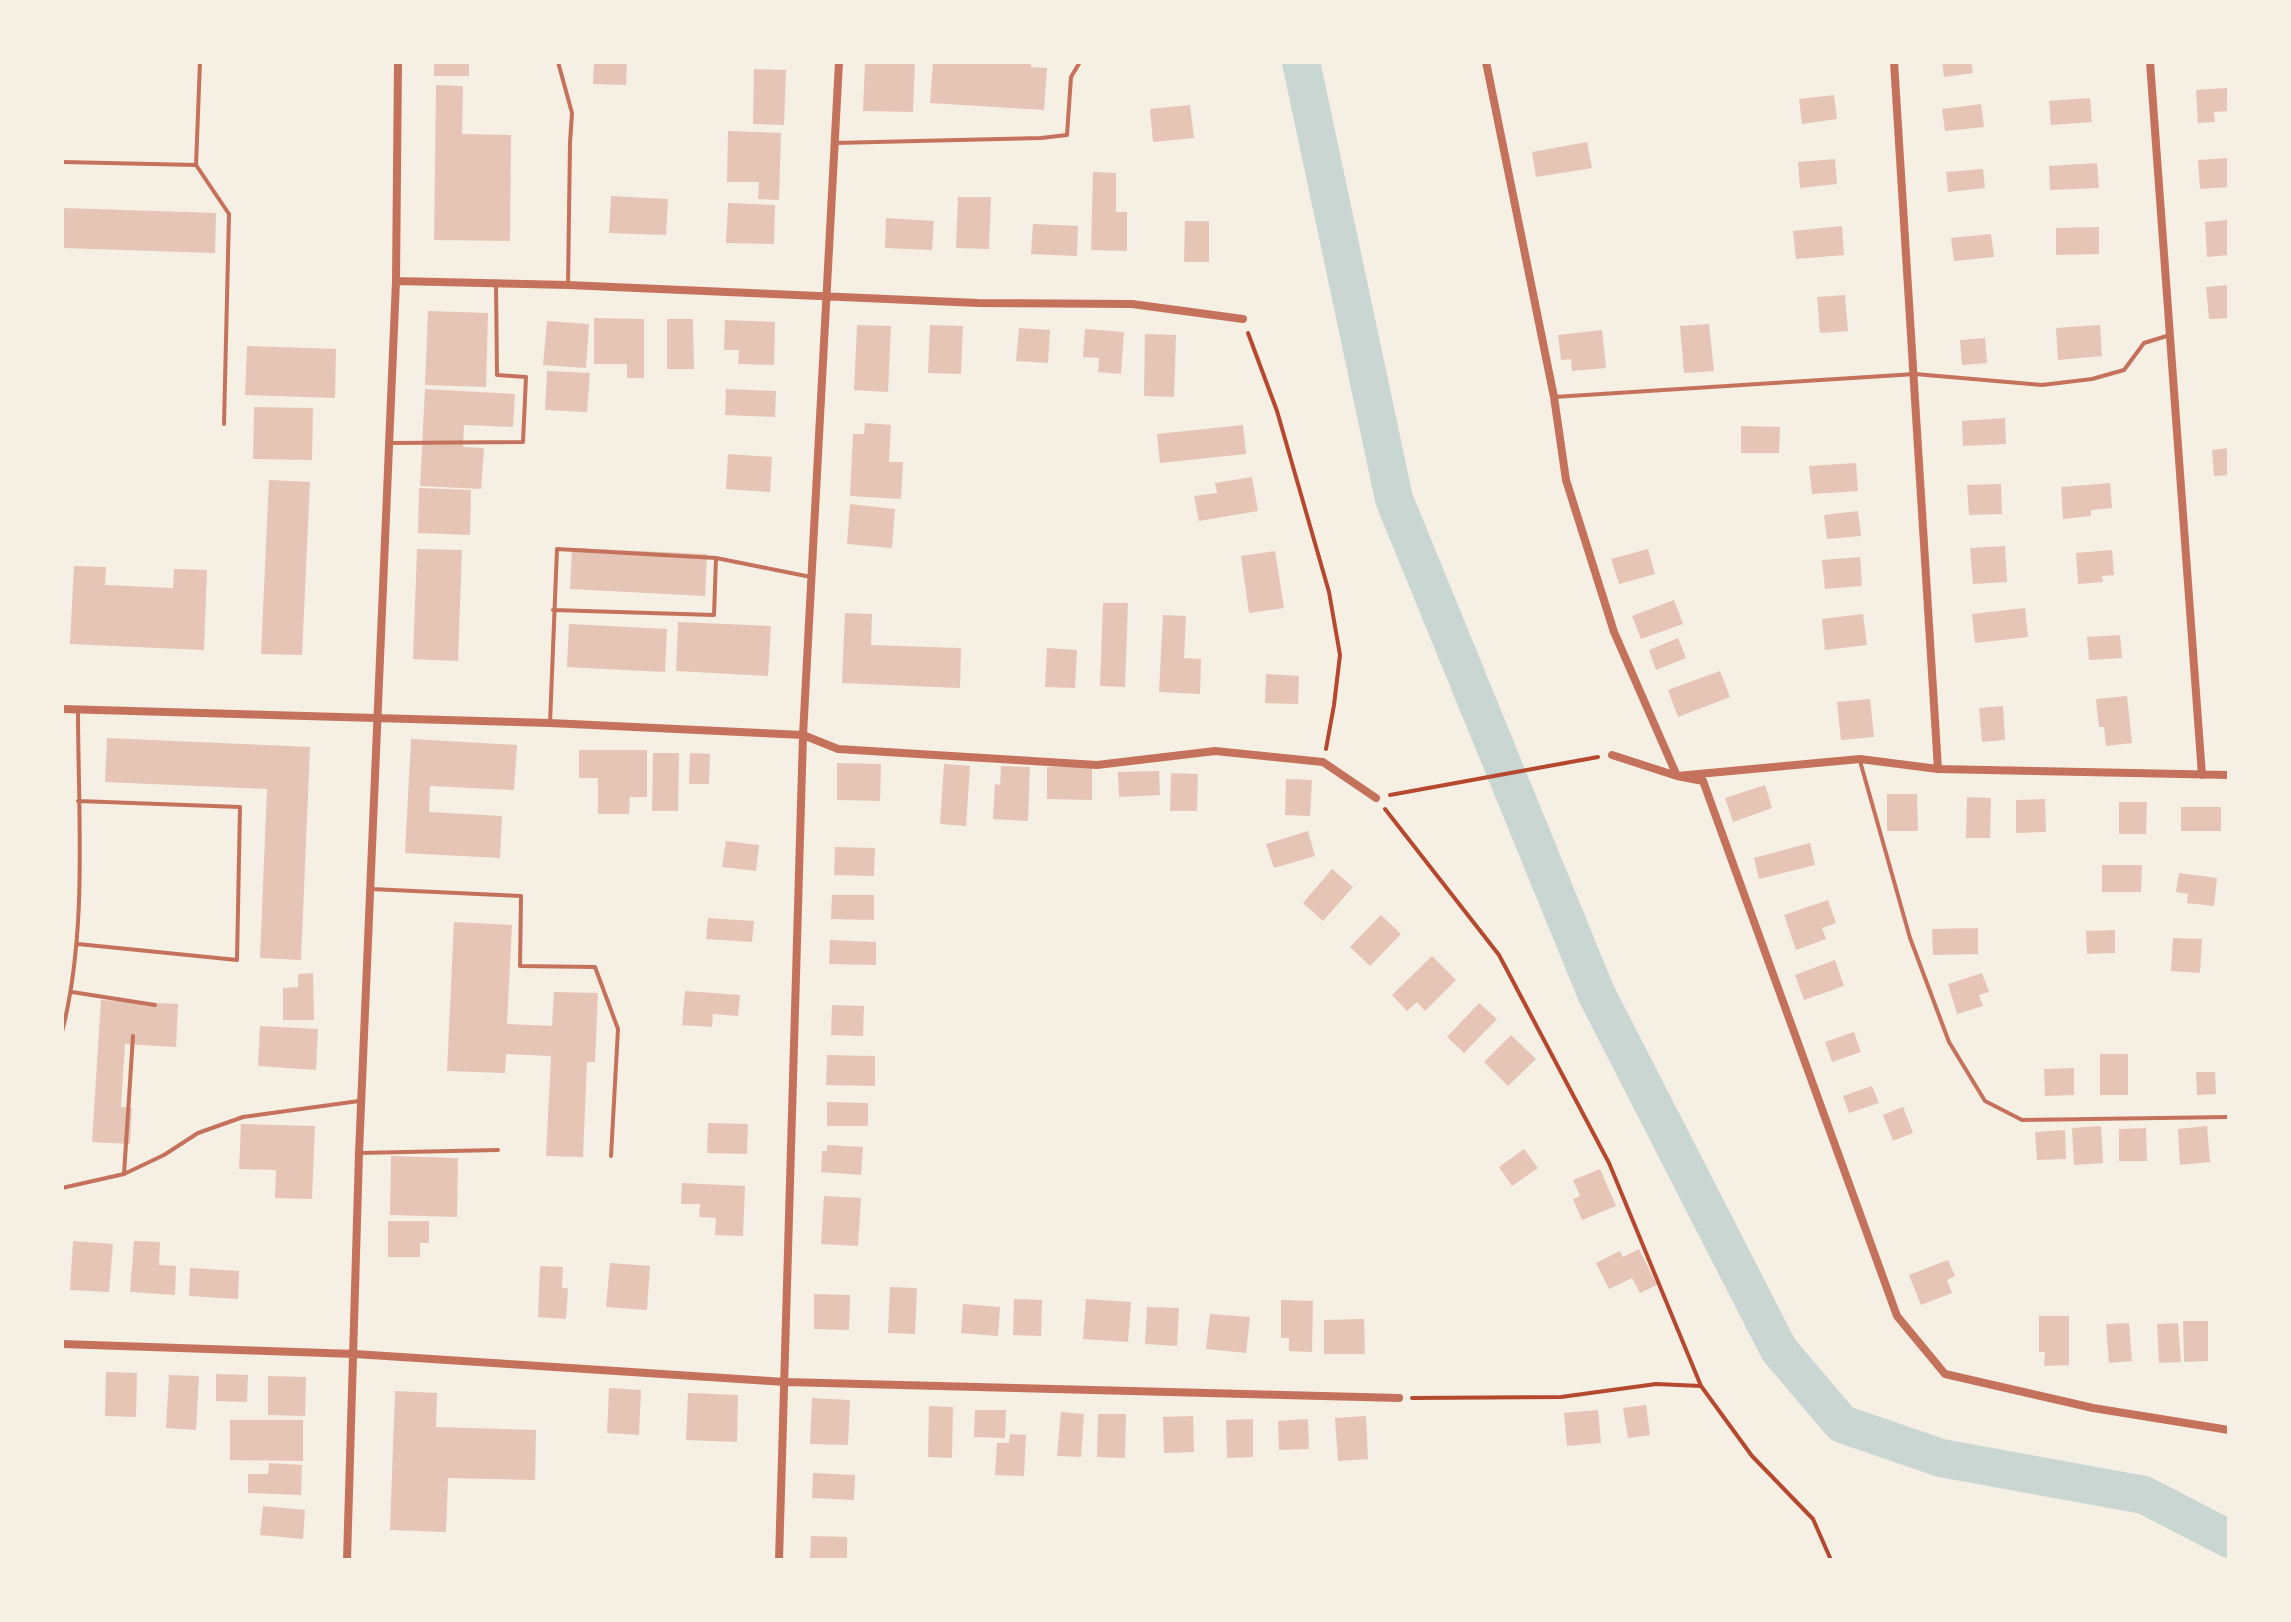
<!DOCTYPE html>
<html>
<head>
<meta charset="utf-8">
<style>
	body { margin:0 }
	#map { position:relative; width:2291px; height:1622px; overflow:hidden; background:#f6efe4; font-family:"Source Sans 3",sans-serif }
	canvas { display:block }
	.frame { position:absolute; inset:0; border:64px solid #f6efe4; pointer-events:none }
</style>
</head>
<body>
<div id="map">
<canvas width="2291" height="1622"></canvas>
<div class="frame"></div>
</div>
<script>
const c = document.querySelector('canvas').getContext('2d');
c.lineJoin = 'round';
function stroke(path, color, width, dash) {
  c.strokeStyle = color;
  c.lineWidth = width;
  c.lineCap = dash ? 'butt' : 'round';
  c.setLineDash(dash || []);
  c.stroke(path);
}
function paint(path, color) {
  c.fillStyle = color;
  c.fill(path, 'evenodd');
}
stroke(new Path2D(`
	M1301,62l93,437 202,494 183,357 63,74 99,34 203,37 85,44`), '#c9d6d2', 38);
paint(new Path2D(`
	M434,62h35v14h-35z
	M594,62h33l-1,23 -33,-1z
	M865,62h50l-2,50 -50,-1z
	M933,62h98v5l16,1 -3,42 -114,-7z
	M1942,62h29l2,11 -29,4z
	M754,69l32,1 -2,55 -31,-1z
	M436,85l27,1 -1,48 49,1 -1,106 -76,-1z
	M2227,88l2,23 -15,1 1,10 -17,1 -2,-33z
	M1834,95l3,24 -35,5 -3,-25z
	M2090,98l2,24 -41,3 -2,-24z
	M1981,104l3,23 -39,4 -3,-22z
	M1190,105l4,33 -41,4 -3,-33z
	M728,131l53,2 -2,67 -21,-1 1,-17h-32z
	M1587,142l5,26 -56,9 -4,-25z
	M2229,158v29l-29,2 -2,-29z
	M1835,159l2,25 -37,4 -2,-26z
	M2097,163l2,25 -49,2 -1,-24z
	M1983,169l2,19 -37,4 -2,-20z
	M1093,172l23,1v39h11v39l-36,-1z
	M611,196l57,3 -2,36 -57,-2z
	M958,197h33l-2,52 -33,-1z
	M728,203l47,2 -1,39 -48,-1z
	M62,208l154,5 -1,40 -153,-5z
	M886,218l48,3 -2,29 -47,-2z
	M2229,220v35l-22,2 -2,-35z
	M1185,221h24v41h-25z
	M1033,224l45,2 -1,30 -46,-2z
	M1842,226l2,29 -48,4 -3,-28z
	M2099,227v27l-43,1v-27z
	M1991,234l3,23 -40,4 -3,-23z
	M2229,285v33l-20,1 -3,-32z
	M1845,295l3,36 -28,2 -3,-36z
	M428,311l60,2 -2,74 -61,-2z
	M594,318l50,1v59h-17v-14h-33z
	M667,319h26l1,50h-27z
	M725,320l50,2 -1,43 -36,-1 1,-14h-15z
	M547,321l42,3 -3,44 -43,-3z
	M1709,324l5,47 -30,2 -4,-47z
	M857,325l34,1 -3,66 -34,-2z
	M930,325l33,1 -2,48 -33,-1z
	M2100,325l2,31 -44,4 -2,-32z
	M1019,328l31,2 -2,33 -32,-2z
	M1085,329l39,3 -3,42 -23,-2 1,-14 -16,-1z
	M1602,330l4,38 -34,3 -1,-12 -10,1 -3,-25z
	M1145,334l31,1 -2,62 -30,-1z
	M1985,338l2,25 -25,2 -2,-25z
	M247,346l89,3 -1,49 -90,-3z
	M547,371l43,2 -3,39 -42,-2z
	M425,389l90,5 -2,33 -49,-2 -1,22 21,1 -3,41 -61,-3z
	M726,389l50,2 -1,26 -50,-2z
	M254,407l59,1 -1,52 -59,-1z
	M2005,418l1,26 -43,2 -1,-25z
	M865,423l26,2 -2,37h14l-2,37 -51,-3 3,-62h11z
	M1243,425l3,29 -86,9 -3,-29z
	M1741,426l39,1 -1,26h-38z
	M2229,448v27l-15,1 -2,-26z
	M728,454l44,3 -2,35 -44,-3z
	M1856,463l2,28 -46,3 -3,-28z
	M1252,477l6,34 -59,10 -5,-25 23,-3 -2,-10z
	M269,480l41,2 -8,173 -41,-1z
	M2110,483l2,25 -21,2v6l-28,3 -2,-32z
	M2001,484l1,30 -33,1 -2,-30z
	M419,488l52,2 -1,45 -52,-2z
	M850,504l45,5 -3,39 -45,-4z
	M1858,511l3,25 -34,3 -3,-24z
	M2005,546l2,36 -34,2 -3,-36z
	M572,548l135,6 -2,42 -135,-7z
	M417,549l45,1 -4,111 -45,-2z
	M1648,549l7,25 -36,10 -8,-25z
	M2112,550l2,25 -12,1 1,6 -25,2 -2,-31z
	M1275,551l9,57 -35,5 -8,-57z
	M1860,557l2,29 -37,3 -3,-29z
	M74,566l32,1 -1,18 68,3 1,-19 33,1 -3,80 -134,-6z
	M1674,600l9,24 -42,15 -9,-23z
	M1103,603h25l-3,84 -25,-1z
	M2025,608l3,29 -53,6 -3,-29z
	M845,613l27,1 -1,31 90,3 -1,40 -118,-5z
	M1863,614l4,31 -42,5 -3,-31z
	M1163,615l23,1 -2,42 17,1 -1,35 -41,-2z
	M678,622l93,4 -3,50 -92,-5z
	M569,624l98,5 -2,43 -98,-5z
	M2120,635l2,23 -33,2 -2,-23z
	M1678,638l8,20 -30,12 -7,-20z
	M1047,648l30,2 -2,38 -30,-1z
	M1720,671l10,26 -52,20 -10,-27z
	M1266,674l33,2 -1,28 -33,-1z
	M2127,696l5,47 -26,3 -2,-19h-5l-3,-28z
	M1870,699l4,38 -33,3 -4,-38z
	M2003,706l2,34 -23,2 -3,-34z
	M107,738l203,9 -9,213 -41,-2 7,-169 -162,-7z
	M411,739l106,6 -3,45 -84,-4 -1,26 73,4 -2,42 -95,-5z
	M579,750h68v47h-17l-1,17h-31v-36h-19z
	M653,753h26l-1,58h-26z
	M690,753l20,1 -1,30h-20z
	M837,763l44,1 -1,37 -43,-1z
	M944,764l26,2 -4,60 -26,-2z
	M1001,766l29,1 -2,54 -35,-2 2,-35 5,1z
	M1047,767h45v33l-45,-1z
	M1159,771l1,24 -41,2 -1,-25z
	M1171,773l27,1 -1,37h-27z
	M1286,779l26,1 -2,36 -25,-1z
	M1765,785l7,23 -39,14 -8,-24z
	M1887,794h30l1,37h-31z
	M1967,797l24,1 -1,40h-24z
	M2045,799l1,33 -30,1v-33z
	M2119,802h28l-1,32h-27z
	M2181,807h40v24h-40z
	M1308,831l7,25 -41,12 -8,-24z
	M726,841l33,4 -3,26 -34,-4z
	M1810,843l5,22 -56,14 -5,-21z
	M835,847l40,1 -1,28 -40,-1z
	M2102,865h40l-1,27h-39z
	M1332,869l21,18 -30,34 -20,-18z
	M2179,873l38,5 -3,28 -27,-3 1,-9 -12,-2z
	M832,895h42v25l-43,-1z
	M1828,900l8,23 -14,5 4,11 -30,11 -12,-35z
	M1381,915l20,19 -31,32 -20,-19z
	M708,918l46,3 -2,21 -46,-3z
	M454,922l58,3 -5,99 45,2 2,-34 44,1 -3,69h-8l-4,95 -37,-1 5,-100 -45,-2 -1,19 -58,-2z
	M1978,928v26l-45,1 -1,-26z
	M2115,930v23l-28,1 -1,-23z
	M2173,938l29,1 -2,34 -29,-2z
	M830,940l46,2v23l-47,-1z
	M1432,956l24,24 -31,31 -8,-9 -10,9 -15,-16z
	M1835,960l9,26 -40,14 -9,-25z
	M313,973l1,47h-31v-32l15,-1v-13z
	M1982,973l7,19 -10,3 4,11 -26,8 -9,-30z
	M685,991l55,4 -2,21 -25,-2 -1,13 -30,-2z
	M101,1000l77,4 -2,43 -51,-3 -4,63 11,1 -2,36 -38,-2z
	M1479,1003l18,16 -33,34 -17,-16z
	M832,1005l32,1 -1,30 -32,-1z
	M260,1026l58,3 -2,41 -58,-4z
	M1854,1032l7,20 -29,10 -7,-20z
	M1511,1035l25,24 -28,27 -24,-24z
	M2100,1054h28v41h-28z
	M827,1055l48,1v30l-49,-1z
	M2074,1068v27l-29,1 -1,-27z
	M2196,1072h19l1,22 -19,1z
	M1872,1086l7,17 -30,10 -6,-17z
	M827,1102l41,1v23h-41z
	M1903,1107l10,26 -20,8 -10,-26z
	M708,1123l40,1 -1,30 -40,-1z
	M241,1124l74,2 -3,73 -37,-1 1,-28 -37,-1z
	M2101,1126l2,37 -29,2 -2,-37z
	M2207,1126l3,36 -30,3 -2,-36z
	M2146,1128l1,33h-28v-32z
	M2065,1130l1,29 -29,1 -2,-28z
	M827,1145l36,2 -2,28 -40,-3 1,-21h5z
	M1524,1149l14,19 -26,18 -13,-19z
	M391,1156l67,2 -1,59 -67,-2z
	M1600,1169l16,37 -34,14 -9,-21 7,-3 -7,-16z
	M682,1183l63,3 -2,50 -28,-1 1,-17 -17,-1 1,-13h-19z
	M824,1196l37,2 -3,48 -37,-2z
	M388,1221h41v22h-9v14h-32z
	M73,1241l40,3 -4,48 -39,-2z
	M134,1241l26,1 -1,23 17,1 -1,29 -45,-3z
	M1639,1249l18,36 -17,8 -8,-15 -23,11 -13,-26 24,-12 3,6z
	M1948,1260l7,16 -8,4 5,13 -31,12 -12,-30z
	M610,1263l40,3 -3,44 -41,-3z
	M540,1266l23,1 -1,21h6l-2,31 -28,-2z
	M190,1268l49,3 -1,28 -49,-3z
	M890,1287l27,1 -2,46 -27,-1z
	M814,1294l36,1 -1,35 -35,-1z
	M1014,1299l28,1 -1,36 -28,-1z
	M1086,1299l45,3 -3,40 -45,-3z
	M1281,1300l32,1 -1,51 -23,-1v-13h-8z
	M963,1304l37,3 -2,29 -37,-3z
	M1147,1307l32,1 -2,38 -32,-2z
	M1210,1314l40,3 -4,36 -40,-4z
	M2039,1316h30v49l-25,1 1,-14h-6z
	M1364,1319l1,35h-41v-34z
	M2183,1321h25v40l-24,1z
	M2129,1323l3,38 -23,2 -3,-39z
	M2178,1323l3,39 -22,1 -2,-39z
	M106,1372l31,1 -1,44 -31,-1z
	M216,1374l32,1 -1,27 -31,-1z
	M169,1375l30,1 -3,54 -30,-2z
	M268,1376l38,1 -1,39 -37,-1z
	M609,1388l32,2 -2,45 -32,-2z
	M395,1391l42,2 -1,34 100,3 -1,50 -87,-2 -2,54 -56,-2z
	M688,1393l50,2 -1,47 -51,-2z
	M812,1398l38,2 -2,45 -38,-1z
	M1646,1405l4,30 -22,3 -5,-30z
	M929,1406l24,1 -1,51 -24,-1z
	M975,1410h31l-1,28 -31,-1z
	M1598,1410l3,33 -34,3 -3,-33z
	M1061,1412l23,2 -3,43 -24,-1z
	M1098,1414h28l-1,44 -28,-1z
	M1193,1416l1,36 -30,1 -1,-36z
	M1366,1416l2,43 -30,2 -3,-43z
	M1253,1419v38l-26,1 -1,-38z
	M1308,1419l1,30 -30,1 -1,-29z
	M230,1420h73v41l-73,-1z
	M1010,1434l16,1 -2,41 -29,-1 2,-32h12z
	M269,1463l33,2 -1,30 -53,-2v-19h20z
	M813,1473l42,2 -1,25 -42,-2z
	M263,1506l42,4 -2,29 -43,-4z
	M811,1536l36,1v23h-37z`), '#e6c5b7');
stroke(new Path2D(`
	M1248,333l29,78 52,181 11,63 -6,50 -8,44
	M1390,795l208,-38
	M1385,809l114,146 110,208 92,223 -45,-2 -95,13 -149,1
	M1701,1386l51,70 61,63 18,41`), '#b5482f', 4);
stroke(new Path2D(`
	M200,62l-4,103 33,49 -5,210
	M558,62l14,51 -2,30 -2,142
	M835,143l206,-5 26,-3 4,-58 9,-15
	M62,162l134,3
	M1554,397l361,-23 127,11 50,-6 32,-9 20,-27 26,-8
	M391,443l132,-1 3,-65 -29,-2 -1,-92
	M553,610l161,5 2,-57
	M550,723l7,-174 159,9 95,19
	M1860,761l50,177 39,104 36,59 37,19 207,-3
	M371,889l150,7 -1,70 75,1 23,62 -7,127
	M78,944l159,16 3,-153 -162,-6
	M72,992l83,13
	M62,1032c26,-101 16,-218 16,-322
	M359,1153l139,-3
	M124,1174l9,-138
	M62,1188l62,-14 40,-19 34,-22 45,-16 116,-16`), '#c5725c', 4);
stroke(new Path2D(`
	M1486,62l68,335 12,83 48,152 63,144 26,5 194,535 48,58 148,34 136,22
	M1894,62l44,707
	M2150,62l52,713
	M396,281l172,4 410,18 154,1 111,15
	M62,709l488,14 253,12 35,14 259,16 118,-14 108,11 53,36
	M1612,755l65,21 183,-17 78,10 291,6
	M62,1344l293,10 430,28 614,16
	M347,1560l12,-407 37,-872 2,-219
	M779,1560l24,-825 36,-673`), '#c5725c', 8);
</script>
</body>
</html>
